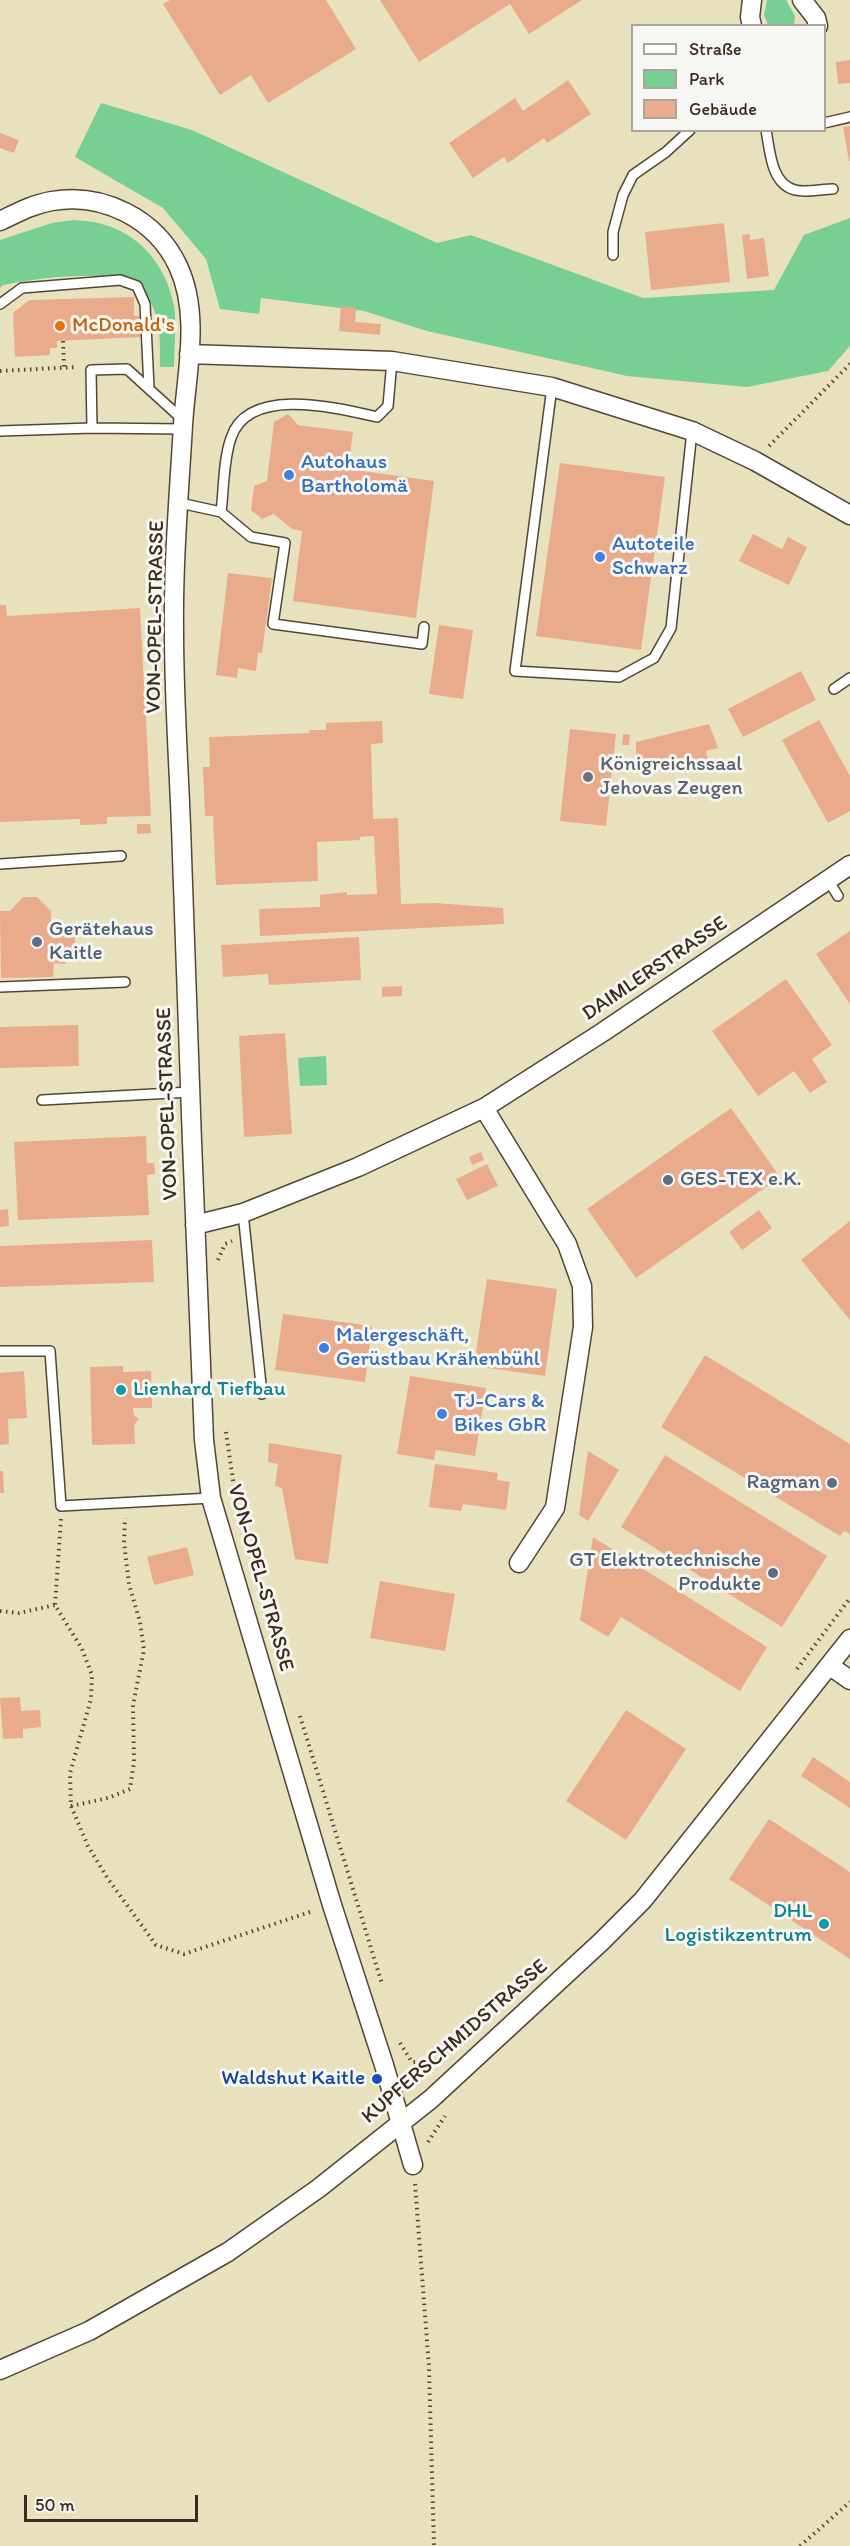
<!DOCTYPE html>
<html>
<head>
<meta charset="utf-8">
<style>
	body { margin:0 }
	#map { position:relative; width:850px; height:2546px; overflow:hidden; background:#e7e1be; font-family:Itim,sans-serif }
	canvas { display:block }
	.legend { position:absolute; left:631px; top:24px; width:195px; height:108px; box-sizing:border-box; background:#f6f6f2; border:2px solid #aba49d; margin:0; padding:8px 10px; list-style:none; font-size:18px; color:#3b2a1e }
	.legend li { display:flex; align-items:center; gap:12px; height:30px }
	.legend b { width:30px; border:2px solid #aba49d }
	.scale { position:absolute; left:24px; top:2495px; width:174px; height:27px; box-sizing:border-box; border:3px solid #3b2a1e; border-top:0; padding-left:8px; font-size:18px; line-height:21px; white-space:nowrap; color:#3b2a1e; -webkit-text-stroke:4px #f6f6f2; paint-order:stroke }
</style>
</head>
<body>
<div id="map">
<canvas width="850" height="2546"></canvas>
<ul class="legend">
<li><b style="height:8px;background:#fff"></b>Straße</li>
<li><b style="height:16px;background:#78cf94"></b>Park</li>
<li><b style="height:16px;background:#eaab8d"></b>Gebäude</li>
</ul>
<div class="scale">50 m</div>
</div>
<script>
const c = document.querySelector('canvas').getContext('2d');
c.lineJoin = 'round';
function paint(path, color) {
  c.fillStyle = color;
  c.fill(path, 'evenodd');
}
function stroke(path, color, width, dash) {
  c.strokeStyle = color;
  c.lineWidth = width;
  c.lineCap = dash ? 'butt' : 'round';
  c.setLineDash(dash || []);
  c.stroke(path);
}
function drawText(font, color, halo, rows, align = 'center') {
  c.font = font + ' Itim,sans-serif';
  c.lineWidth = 6;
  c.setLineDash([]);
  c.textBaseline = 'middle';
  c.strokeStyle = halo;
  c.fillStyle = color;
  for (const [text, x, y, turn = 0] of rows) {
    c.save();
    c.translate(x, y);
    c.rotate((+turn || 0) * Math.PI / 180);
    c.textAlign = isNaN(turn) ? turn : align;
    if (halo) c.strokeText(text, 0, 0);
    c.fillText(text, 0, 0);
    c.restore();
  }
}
paint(new Path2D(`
	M767,0h19l9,16 -1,9h-26l-4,-10z
	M101,103l91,27 245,113 34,-8 172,63 131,-8 30,-55 46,-17v128l-22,25 -81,16 -120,-11 -200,-45 -63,-20 -103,-13 -2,16 -39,-5 -14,-50 -43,-51 -88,-51z
	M73,220c11,1 22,1 32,5 38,11 62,44 69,81 3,19 0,42 0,61h-14c0,-38 1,-56 -24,-87 -44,-8 -88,-4 -133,5l-3,3v-48l52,-17z
	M326,1056l1,29 -27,1 -2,-28z`), '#78cf94');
paint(new Path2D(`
	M170,0h156l30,49 -88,54 -17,-28 -31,20 -57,-91z
	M380,0h202l-53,34 -19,-30 -91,58z
	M850,60v23l-12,1 -2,-22z
	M568,80l23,34 -44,29 -3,-5 -36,25 -4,-6 -31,21 -24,-35 66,-45 8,13z
	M850,126v35h-1l-6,-34z
	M0,133l19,7 -5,13 -14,-5z
	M724,223l6,59 -79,8 -6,-58z
	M750,234v6l14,-2 5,38 -22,3 -5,-44z
	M134,297v19h5l1,21 -83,4v7h-7v7l-35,2 -2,-44 16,-13z
	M341,306l15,2 -1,14 26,2 -1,11 -41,-4z
	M288,414l10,11 55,7 -5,37 86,12 -18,137 -123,-17 9,-70 -10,-2 -18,-15 -12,5 -11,-9 3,-24 13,-5 7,-59z
	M560,463l105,14 -24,173 -105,-14z
	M753,534l29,15 6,-12 19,10 -18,38 -50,-24z
	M228,573l44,5 -10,75h-4l-2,18 -18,-3 -1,10 -21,-3z
	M0,605h6l1,11 133,-8 11,208 -44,1v7l-27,1v-6l-80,3z
	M439,625l34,5 -10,69 -34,-5z
	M801,671l15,29 -73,37 -15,-28z
	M819,720l31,56v35l-22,12 -46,-83z
	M382,721l1,22 -12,1 2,75 25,-1 3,86 34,-1 68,5 1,16 -244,12 -1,-27 61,-2v-12l27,-3v3l30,-1 -3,-58 -14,1v3l-43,2 1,39 -102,4 -3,-69h-8l-2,-49h7l-1,-30 101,-4 -1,-3h17v-7z
	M709,724l9,24 -12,3 2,8 -54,13 -2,-6 -16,4v-28z
	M570,729l46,5 -10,92 -46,-5z
	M623,734l7,1 -1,10h-7z
	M137,824h13l1,9 -14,1z
	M23,897h14l14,14v13l3,2 3,3 5,-6 13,10v18l-10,13 -11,-1 -1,14 -52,1 -1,-67h10z
	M850,931v73l-34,-50z
	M359,937l2,43 -92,5 -1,-11 -45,3 -2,-32z
	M786,979l46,66 -20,14 15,23 -17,11 -16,-22 -36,25 -46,-65z
	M402,986v10l-20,1v-10z
	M78,1025l1,41 -79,2v-41z
	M285,1033l7,101 -48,3 -5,-101z
	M731,1108l49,69 -144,101 -49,-69z
	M146,1136l1,27h7l1,11 -8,1 2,40 -131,5 -4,-78z
	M481,1152l3,8 -12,5 -3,-8z
	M487,1164l11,22 -31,14 -11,-21z
	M8,1209l1,17 -9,1v-17z
	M759,1210l13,18 -30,22 -13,-18z
	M850,1221v99l-49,-60z
	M152,1240l2,42 -154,5v-41z
	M487,1279l70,10 -12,87 -71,-10z
	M283,1314l89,12 -7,56 -90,-12z
	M705,1355l145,89v90l-6,-3 -4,5 -179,-109z
	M123,1366v6l28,-1 1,37h-19l1,7 5,4 -5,6 1,19 -43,1 -2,-78z
	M24,1371l3,47 -19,1 1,25 -9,1v-72z
	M410,1376l76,12 -11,68 -39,-6 -2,10 -37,-6z
	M269,1443l73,12 -14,109 -33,-5 -13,-71 -7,-2 3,-22 -10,-2z
	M588,1451l31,19 -31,51 -9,-6z
	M665,1455l162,101 -45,71 -161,-100z
	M435,1464l63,9 -1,7 13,2 -4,28 -43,-6 -2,7 -32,-4z
	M0,1471h3l1,22h-4z
	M593,1537l174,110 -27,44 -119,-74 -13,20 -28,-17z
	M187,1547l7,28 -40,10 -7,-28z
	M380,1581l75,13 -10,57 -75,-13z
	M20,1697l1,14 19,-1 1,17 -18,2v9l-20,1 -3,-41z
	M626,1710l60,39 -60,91 -60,-39z
	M813,1757l37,25v26l-49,-32z
	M769,1819l81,53v87l-121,-80z`), '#eaab8d');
const lane = new Path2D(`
	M824,123l26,-6
	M766,130c4,21 5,54 29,60 11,3 27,-1 38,-1
	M613,255v-23l10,-37 10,-20 33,-23 24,-22
	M0,304l22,-16 98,-8 17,6 8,18 4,84
	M552,387l-37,284 104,6 35,-19 17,-30 21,-197
	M92,428l-1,-58 36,-1 55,50
	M0,431l92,-3 91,1
	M180,503l41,9c3,-23 2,-51 10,-74 17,-53 106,-30 146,-21l11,-11 4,-45
	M221,512l30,25 34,6 -12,81 149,20 2,-17
	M834,689l16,-11
	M0,864l121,-8
	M828,880l10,16
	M0,987l125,-5
	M42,1100l149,-8
	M243,1213l19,181
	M0,1351h50l11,155 150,-8`);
const street = new Path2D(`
	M752,0l-2,17 2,9
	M802,0l14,18 2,8
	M0,221c17,-8 33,-17 52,-20 51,-9 104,18 126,65 23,49 8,108 5,159 -4,69 -10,139 -9,208 0,74 6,149 8,223 6,195 14,389 22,584l7,58 121,407 52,160 29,100
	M189,354l203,7 160,26 140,44 63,30 95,54
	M484,1108l83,136 15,42 1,41 -28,181 -36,55
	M195,1225l48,-12 115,-46 126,-59 119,-76 247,-167
	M830,1666l20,14
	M0,2370l89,-39 139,-79 91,-64 112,-89 170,-157 42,-42 207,-261`);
stroke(lane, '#554536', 12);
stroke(street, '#554536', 21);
stroke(new Path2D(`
	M63,341l1,27
	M0,371l77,-4
	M769,446l81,-82
	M218,1260l7,-16 7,-3
	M226,1432l11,75
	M61,1519l-6,86 27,44 10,26 -1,24 -21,74 1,33 17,40 20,33 48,66 28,9 129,-43
	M0,1611l19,2 36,-8
	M797,1669l53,-71
	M300,1716l82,268
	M71,1806l37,-8 22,-9 4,-27 -1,-57 11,-55 -4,-28 -11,-38 -5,-41 1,-25
	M400,2043l12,19h24l42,-38
	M428,2142l17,-26
	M415,2184l14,183 5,179
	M800,2546l50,-44`), '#554536', 4, [1.5, 4.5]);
stroke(lane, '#fff', 9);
stroke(street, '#fff', 18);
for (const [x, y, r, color] of [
	[60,326,6,"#e8710a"],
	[289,475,6,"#3f7fe0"],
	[600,557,6,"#3f7fe0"],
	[588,777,6,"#6b7280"],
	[37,942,6,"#5c6f8a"],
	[668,1180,6,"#5c6f8a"],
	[324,1348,6,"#3f7fe0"],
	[121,1390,6,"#0f9aa8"],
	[442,1414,6,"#3f7fe0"],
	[832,1483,6,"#5c6f8a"],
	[773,1573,6,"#5c6f8a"],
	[824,1924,6,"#0f9aa8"],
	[377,2079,6,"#1a4fb4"]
]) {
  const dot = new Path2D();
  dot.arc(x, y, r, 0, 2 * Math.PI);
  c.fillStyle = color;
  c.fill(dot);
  stroke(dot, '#f6f6f2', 2);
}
drawText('21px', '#c56008', '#f6f6f2', [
	["McDonald's",72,326]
], 'left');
drawText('21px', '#366cbe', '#f6f6f2', [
	["Autohaus",301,463],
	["Bartholomä",301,487],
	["Autoteile",612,545],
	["Schwarz",612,569],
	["Malergeschäft,",336,1336],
	["Gerüstbau Krähenbühl",336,1360],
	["TJ-Cars &",454,1402],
	["Bikes GbR",454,1426]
], 'left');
drawText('21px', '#3b2a1e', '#f6f6f2', [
	["VON-OPEL-STRASSE",156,617,-89],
	["DAIMLERSTRASSE",655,969,-34],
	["VON-OPEL-STRASSE",168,1104,-92],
	["VON-OPEL-STRASSE",260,1578,74],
	["KUPFERSCHMIDSTRASSE",455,2042,-41]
]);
drawText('21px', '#5b616d', '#f6f6f2', [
	["Königreichssaal",600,765],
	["Jehovas Zeugen",600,789]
], 'left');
drawText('21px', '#4e5e75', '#f6f6f2', [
	["Gerätehaus",49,930],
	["Kaitle",49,954],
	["GES-TEX e.K.",680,1180],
	["Ragman",820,1483,"right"],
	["GT Elektrotechnische",761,1561,"right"],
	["Produkte",761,1585,"right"]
], 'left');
drawText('21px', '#0d838f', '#f6f6f2', [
	["Lienhard Tiefbau",133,1390],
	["DHL",812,1912,"right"],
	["Logistikzentrum",812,1936,"right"]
], 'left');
drawText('21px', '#164399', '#f6f6f2', [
	["Waldshut Kaitle",365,2079]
], 'right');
</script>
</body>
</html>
